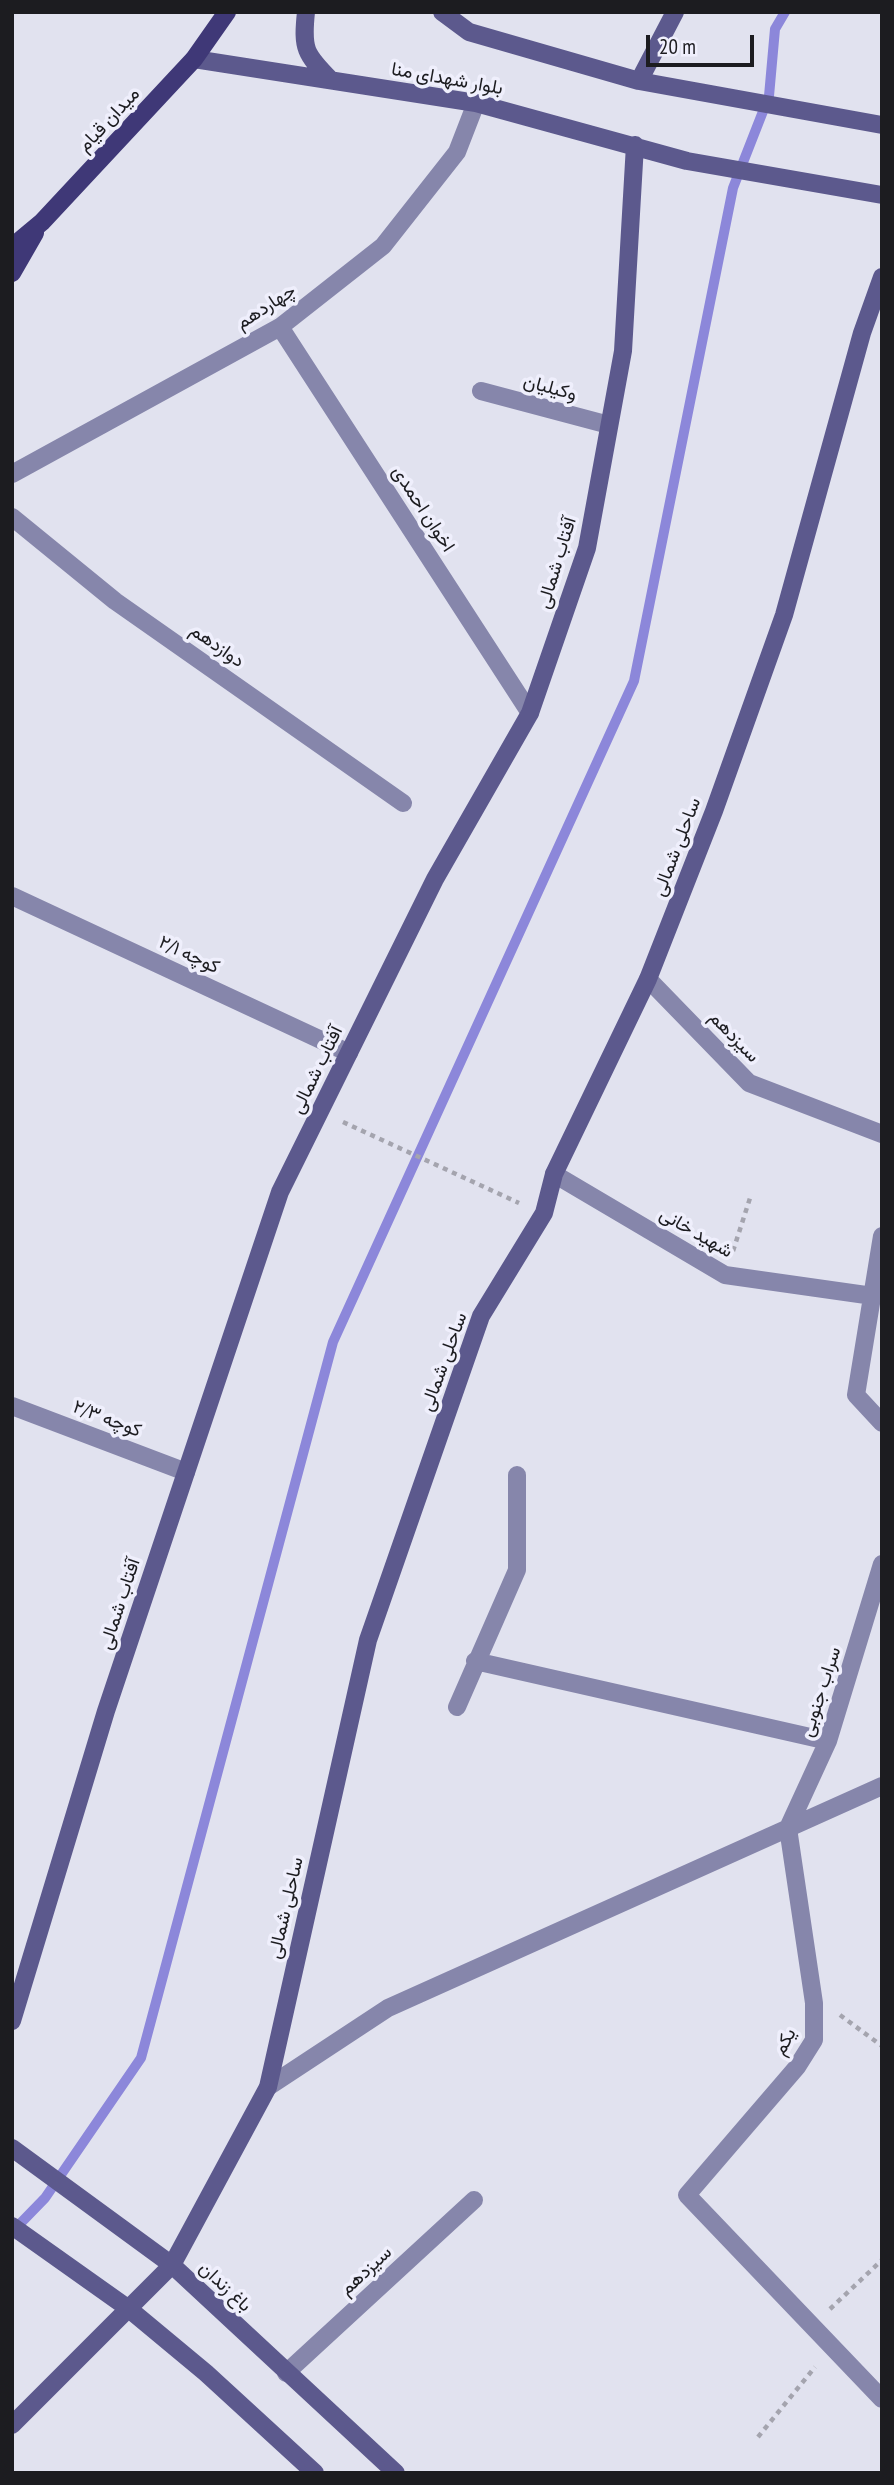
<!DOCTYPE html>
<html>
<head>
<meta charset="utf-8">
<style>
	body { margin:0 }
	#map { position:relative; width:894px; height:2485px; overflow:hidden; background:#e1e2ef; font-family:"PT Sans Narrow",sans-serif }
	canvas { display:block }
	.frame { position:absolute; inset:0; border:14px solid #1c1c20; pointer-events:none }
	.scale { position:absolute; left:646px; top:35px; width:108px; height:32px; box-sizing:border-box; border:4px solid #1c1c20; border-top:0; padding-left:9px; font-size:21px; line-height:24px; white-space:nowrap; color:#1c1c20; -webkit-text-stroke:5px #efeffc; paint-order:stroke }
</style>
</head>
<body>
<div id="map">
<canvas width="894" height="2485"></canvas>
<div class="frame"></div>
<div class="scale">20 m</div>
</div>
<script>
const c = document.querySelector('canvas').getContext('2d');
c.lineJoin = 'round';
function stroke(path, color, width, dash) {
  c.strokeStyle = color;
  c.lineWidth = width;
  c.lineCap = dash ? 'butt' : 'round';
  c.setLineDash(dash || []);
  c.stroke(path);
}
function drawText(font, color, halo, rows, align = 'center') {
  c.font = font + ' "PT Sans Narrow",Vazirmatn,sans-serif';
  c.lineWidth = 7;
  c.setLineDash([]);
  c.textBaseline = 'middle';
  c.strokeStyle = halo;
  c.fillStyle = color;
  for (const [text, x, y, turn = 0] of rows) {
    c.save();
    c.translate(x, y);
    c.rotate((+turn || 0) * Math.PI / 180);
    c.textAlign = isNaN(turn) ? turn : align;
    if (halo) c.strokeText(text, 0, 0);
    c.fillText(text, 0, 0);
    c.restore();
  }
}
stroke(new Path2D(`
	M12,2232l33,-34 96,-140 192,-716 301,-661 99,-493 36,-92 6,-67 10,-17`), '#8c87da', 10);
stroke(new Path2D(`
	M343,1122l176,81
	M733,1251l18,-56
	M840,2015l42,31
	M830,2309l52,-49
	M758,2437l57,-70`), '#a4a4ae', 4.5, [5, 5]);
stroke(new Path2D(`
	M280,327l250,386
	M481,391l128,34
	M12,474l268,-147 103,-81 74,-94 19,-49
	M12,517l103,84 288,202
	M12,896l337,157
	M648,979l101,104 133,51
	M554,1174l171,101 148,21
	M882,1236l-26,159 26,28
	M12,1406l174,66
	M882,1564l-54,177 -40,87 26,175v37l-17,27 -110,128 195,204
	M475,1661l353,80
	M457,1707l60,-137v-95
	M268,2087l120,-79 494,-222
	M286,2373l188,-173`), '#8686ab', 18);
stroke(new Path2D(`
	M306,12c-4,37 -1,42 25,68
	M442,12l27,20 170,49 243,44
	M194,59l282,44 211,58 195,34
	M639,81l36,-69
	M12,2021l94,-310 174,-519 155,-313 95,-166 57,-165 36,-197 12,-206
	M12,2148l160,117 224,208
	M12,2226l117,83 77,64 109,100
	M12,2425l160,-160 96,-178 100,-447 113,-324 63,-103 10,-39 94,-195 66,-168 70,-196 78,-282 20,-56`), '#5c598d', 18);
stroke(new Path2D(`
	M12,247l30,-25 152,-163 33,-47
	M12,273l23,-40`), '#3f3877', 18);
drawText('19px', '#1c1c20', '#efeffc', [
	["بلوار شهدای منا",447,79,10],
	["میدان قیام",109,120,-47],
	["چهاردهم",266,307,-33],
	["وکیلیان",550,388,15],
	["اخوان احمدی",423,509,57],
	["آفتاب شمالی",557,563,-73],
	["دوازدهم",217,646,35],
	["ساحلی شمالی",677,847,-69],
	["کوچه ۲/۱",189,955,25],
	["سیزدهم",734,1037,46],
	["آفتاب شمالی",317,1070,-64],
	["شهید خانی",696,1233,30],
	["ساحلی شمالی",444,1362,-70],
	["کوچه ۲/۳",107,1419,21],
	["آفتاب شمالی",120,1604,-72],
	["سراب جنوبی",821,1692,-72],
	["ساحلی شمالی",286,1908,-77],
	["یکم",785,2042,-63],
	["سیزدهم",366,2271,-43],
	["باغ زندان",225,2287,43]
]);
</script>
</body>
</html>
